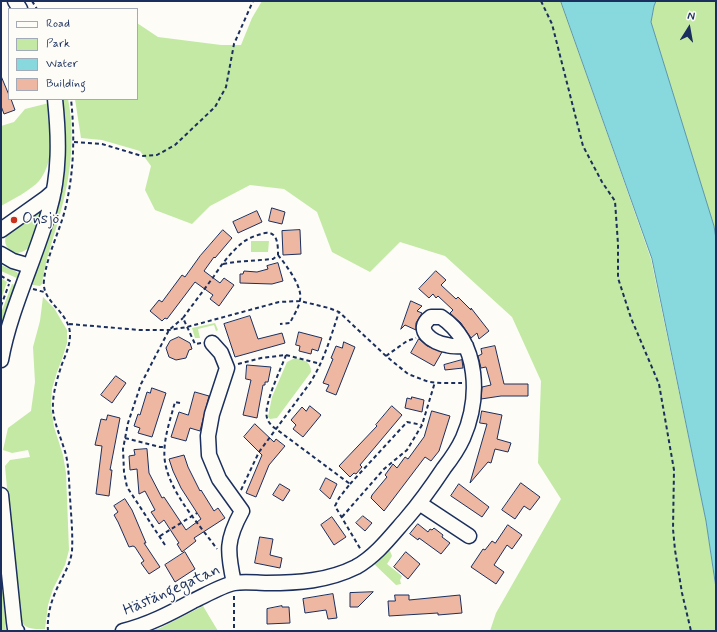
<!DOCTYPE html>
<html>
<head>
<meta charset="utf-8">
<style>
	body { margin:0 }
	#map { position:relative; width:717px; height:632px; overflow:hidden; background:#fdfcf7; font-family:Mynerve,sans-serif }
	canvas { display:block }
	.frame { position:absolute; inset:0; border:2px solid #1b2f5e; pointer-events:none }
	.legend { position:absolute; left:8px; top:8px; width:130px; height:92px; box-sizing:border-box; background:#fdfcf7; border:1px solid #a3aaba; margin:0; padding:5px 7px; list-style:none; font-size:12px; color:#1b2f5e }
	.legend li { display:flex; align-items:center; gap:8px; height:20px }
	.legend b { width:20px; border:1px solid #a3aaba }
	.north { position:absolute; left:669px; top:8px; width:40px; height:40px; -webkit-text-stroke:3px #fdfcf7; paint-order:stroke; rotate:11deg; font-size:11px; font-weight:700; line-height:16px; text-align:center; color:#1b2f5e }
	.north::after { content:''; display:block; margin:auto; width:14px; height:18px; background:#1b2f5e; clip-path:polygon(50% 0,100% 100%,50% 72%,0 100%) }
</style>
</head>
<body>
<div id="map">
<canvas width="717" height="632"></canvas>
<div class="frame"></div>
<ul class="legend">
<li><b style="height:5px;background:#fdfcf7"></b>Road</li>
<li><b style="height:11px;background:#c3e9a4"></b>Park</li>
<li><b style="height:11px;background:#87d9de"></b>Water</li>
<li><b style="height:11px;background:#edb7a2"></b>Building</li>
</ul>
<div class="north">N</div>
</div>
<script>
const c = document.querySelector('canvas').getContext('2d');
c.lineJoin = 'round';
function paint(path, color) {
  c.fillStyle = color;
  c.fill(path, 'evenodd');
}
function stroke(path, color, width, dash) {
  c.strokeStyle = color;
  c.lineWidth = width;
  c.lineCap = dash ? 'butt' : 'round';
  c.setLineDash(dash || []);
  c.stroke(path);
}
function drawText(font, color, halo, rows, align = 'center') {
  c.font = font + ' Mynerve,sans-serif';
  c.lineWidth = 3;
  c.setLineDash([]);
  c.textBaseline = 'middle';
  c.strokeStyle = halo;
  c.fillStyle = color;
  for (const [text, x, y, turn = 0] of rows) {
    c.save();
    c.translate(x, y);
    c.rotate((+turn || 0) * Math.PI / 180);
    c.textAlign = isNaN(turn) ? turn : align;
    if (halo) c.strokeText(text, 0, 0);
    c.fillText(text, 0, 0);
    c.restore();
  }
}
paint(new Path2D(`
	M262,1h299l90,258 55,262 10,70v40h-226l6,-18 65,-114 -23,-36 3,-82 -29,-64 -67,-61 -45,-14 -30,30 -38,-20 -15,-40 -33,-23 -34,-4 -40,21 -18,18 -37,-14 -10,-20 6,-24 -11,-15 -38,-11 -21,-2 -6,-39h62v-76l21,14 63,8h20l11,-27z
	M656,1h60v236l-2,-11 -63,-204 3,-16z
	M61,99h7c8,39 2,81 -9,119 -6,22 -14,43 -17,66l-2,2 -7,-1 -2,-2 22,-60z
	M49,103c2,25 7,57 -10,78 -8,9 -27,19 -38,25v-80l13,-4 11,-13z
	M40,212l2,2 -12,33c-4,3 -9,6 -14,6 -8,-1 -13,-10 -10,-17 4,-10 25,-20 34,-24z
	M251,241h18l-1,11h-17z
	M1,265l16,7 2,4v3l-18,-8z
	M1,278l6,4 -6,17z
	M12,284l3,1v2l-14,47v-21z
	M43,297l11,11 13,22v13l-5,16 -5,13 -5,17 -1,17 3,21 9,28 3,18 3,77 -4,15 -12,24 -5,16 -3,24c-12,0 -18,1 -26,-9l-14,-154 5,-6 20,-3 -2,-7 -16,3 -9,-3 5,-22 23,-17 4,-29 -2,-35 7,-26z
	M215,323l3,7 -2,1 -2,-6 -16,4 2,9h-5l-3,-10z
	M295,358c10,2 16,4 16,14l-34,46 -7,1 -2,-2 4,-20 15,-35z
	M385,547l5,4 2,5 -5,8 15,12 -2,4 1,4 -5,1 -24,-23z
	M1,569l5,62h-5z
	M203,606l15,25h-67l9,-3z`), '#c3e9a4');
const water = new Path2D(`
	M561,1h95l-2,5 -3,16 63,204 2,13v349l-10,-67 -54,-262z`);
paint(water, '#87d9de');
stroke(water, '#5c95ab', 1);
const building = new Path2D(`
	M1,76l8,19v4h2l4,11 -11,4 -3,-8z
	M272,208l13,4 -3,12 -13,-3z
	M257,211l5,11 -24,11 -5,-11z
	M223,230l9,8 -17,20 -1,-1 -10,14 16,12 4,-5 10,7 -15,21 -9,-7 3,-4 -18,-13 -28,37 -2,-1 -3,3 -12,-10 9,-11 3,2 20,-27 3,2 15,-21z
	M300,230l1,24 -18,1 -1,-24z
	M278,263l5,18 -11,3 -32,-1v-9h3l1,-3 13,1 11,-3 -1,-3z
	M436,271l10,9 -5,5 15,14 2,-2 13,13v-2l18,23 -10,8 -2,-6 -6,5 -10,-15 -11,-10 3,-3 -15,-14 -2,2 -3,-4 -4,4 -10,-9z
	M411,301l11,5 -5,5 5,2 -6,10v7l-11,-5 -4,4z
	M250,316l8,23 24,-6 3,10 -50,14 -11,-33z
	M299,332l23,6 -4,13 -6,-2 -1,5 -12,-3 1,-5 -4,-1z
	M179,337l11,6 2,6 -3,1 -3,8 -10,2 -7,-3 -3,-9 4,-7z
	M419,339l8,7 15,6 -8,14 -23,-13z
	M344,342l11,5 -19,48 -10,-4 3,-6 -6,-2 10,-24 -2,-1 5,-12 6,2z
	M495,346l9,38h24v12h-27l-20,3 1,-12 9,-2 -5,-18 -5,1 -3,-12 4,-2 -1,-5z
	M462,360l1,8 -18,2 -1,-5z
	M247,365l24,2 -3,15h-3v3h-2l-6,33 -14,-3 8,-35 -5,-1z
	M116,376l10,7 -14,20 -11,-8z
	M152,388l14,5 -14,44 -14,-4 2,-5 -6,-2 4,-12 2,1 7,-23 3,1z
	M195,392l14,4 -9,35 -10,-3 -4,13 -15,-4 8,-25 9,3z
	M412,397l12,3 -2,12 -17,-4 2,-10 4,1z
	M310,406l11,9 -18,22 -10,-8 3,-4 -5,-5 11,-13 4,4z
	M392,406l10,9 -42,50 2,2 -6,7 -2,-1 -4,4 -11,-11 38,-40 -1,-1z
	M432,411l18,5 -11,35 -8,10 -6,-4 -41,54 -13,-13 1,-3 15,-18 -2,-2 8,-11 4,4 8,-11 3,2 16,-22z
	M482,411l20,4 -5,24 14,4 -3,9 -13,-3 -4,14 -3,-1 -18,21 17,-59 -7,-1z
	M108,415l12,3 -10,52h2l-3,26 -13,-2 6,-48 -7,-1 6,-26 5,1z
	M255,424l19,18 2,-3 9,7 -16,19 -13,32 -10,-4 16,-38 -18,-18z
	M147,449l2,24 13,25 2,-1 22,33 15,-11 -20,-31 -8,-17 -4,-12 15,-4 4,12 12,24 1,-1 13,21 4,-3 7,10 -31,20 2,3 -14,11 -5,-8 2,-1 -4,-6 -11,-17 -5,4 -8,-12 4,-2 -10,-19 -6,3 -2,-25 -7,1 -1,-14 6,-1 -1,-5z
	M326,478l11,6 -7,15 -10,-9z
	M521,483l19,14 -10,13 -6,-4 -9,13 -13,-9z
	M280,484l10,6 -7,11 -10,-6z
	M459,484l30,23 -7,10 -31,-21z
	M125,499l7,11 14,33h-2l16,24 -11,7 -8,-11 3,-2 -9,-14 -2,-1 -4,1 -11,-25 -4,-7 4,-3 -4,-6z
	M363,516l9,7 -7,8 -9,-8z
	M332,517l14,20 -12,8 -13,-20z
	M418,524l10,8 2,-3 2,1 2,-2 9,7 -1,2 8,6 -9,11 -22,-16 -1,2 -8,-6z
	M508,525l14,10 -10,14 -5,-4 -13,20 10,7 -8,12 -25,-17 12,-18 2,1 7,-9 3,2z
	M260,537l13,2 -3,16 12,3 -2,10 -25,-5z
	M185,552l10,17 -20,13 -10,-17z
	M406,552l14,12 -12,15 -14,-12z
	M373,592l-15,15h-8v-14z
	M333,594l4,24 -9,1 -2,-9 -21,3 -2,-14z
	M395,595h14v5l51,-5 2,18 -24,2v-2l-49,3 -1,-15h7z
	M282,606v1h7l1,16 -23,1v-15z`);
paint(building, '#edb7a2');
stroke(building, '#1b2f5e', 1);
const minor = new Path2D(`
	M15,1l5,8
	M1,230l45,-32 8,-7
	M1,254l12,7 17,5
	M212,343l9,10 6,15 -15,46 -4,22 1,19 10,24 23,32c-16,29 -15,40 -8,72
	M1,360c9,-50 34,-100 48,-149 11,-37 10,-74 6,-112
	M1,495l13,127 1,7 2,2
	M419,503l50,33
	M123,631c25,-6 48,-18 70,-30 11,-5 30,-16 41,-18 11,-2 23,0 33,0 31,0 61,-2 89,-16 20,-11 35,-31 50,-48 14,-16 26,-33 38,-51 7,-9 14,-19 19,-30 17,-39 17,-95 -22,-121h-10c-18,13 2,26 16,28 6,2 13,1 19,1`);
stroke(minor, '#1b2f5e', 17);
stroke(new Path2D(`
	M32,1l5,8
	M541,1l11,23 31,122 19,36 13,19 3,43v34l13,40 28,66 15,86 -1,59 2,21 7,43 9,38
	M74,142l28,2 40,12 15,-1 18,-10 40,-38 11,-20 8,-43 19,-43
	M278,255c8,10 25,32 22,45 -1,8 -7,16 -10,23l-10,1
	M1,276l11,6
	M33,289l11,3
	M1,306l8,-22
	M69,324l71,6h29l18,-3 92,-25 21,-1 29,7 10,4 47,44 22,18 21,8 13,1h20
	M201,343l-6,1 -12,-26c10,-14 21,-28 31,-42 8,-12 17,-24 28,-33 6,-5 15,-8 23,-10 13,-2 13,13 13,22l-5,4 -38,3 -12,2
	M286,355c-5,14 -23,50 -19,63 1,4 3,5 5,8l78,58 -11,14 -4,8 26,44
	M386,356l21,-15 9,-3
	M238,364l23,-6 25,-3 35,9
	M180,403l-5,-1c-5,19 -13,40 -10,60 5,31 34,62 52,87
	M125,438l35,9h5
	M350,484l57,-62 15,3
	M241,490l18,-38 51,-69c14,-22 21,-47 29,-71
	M342,517l42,-48 23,-19 15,-25 13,-43
	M160,536l37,-23
	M165,545l-38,-58 -3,-15 -1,-23 5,-26 13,-39 28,-54 14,-12
	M234,596v35
	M48,631c-1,-13 2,-26 7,-38 6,-15 15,-26 17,-42 1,-18 -1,-36 -2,-54 -1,-14 -1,-29 -4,-42 -4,-15 -11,-29 -13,-44 -1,-16 4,-32 9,-47 4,-10 8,-19 8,-29 0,-24 -29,-32 -26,-55 3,-25 15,-47 21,-70 9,-37 10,-73 6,-111`), '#1b2f5e', 2, [4, 3]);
stroke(minor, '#fdfcf7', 14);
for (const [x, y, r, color] of [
	[14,220,4,"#c8321e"]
]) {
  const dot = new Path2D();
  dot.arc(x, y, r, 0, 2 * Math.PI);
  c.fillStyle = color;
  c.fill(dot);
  stroke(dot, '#fdfcf7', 1.5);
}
drawText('16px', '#1b2f5e', '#fdfcf7', [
	["Onsjö",22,220]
], 'left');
drawText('16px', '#1b2f5e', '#fdfcf7', [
	["Hästängegatan",172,591,-24]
]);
</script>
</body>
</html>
